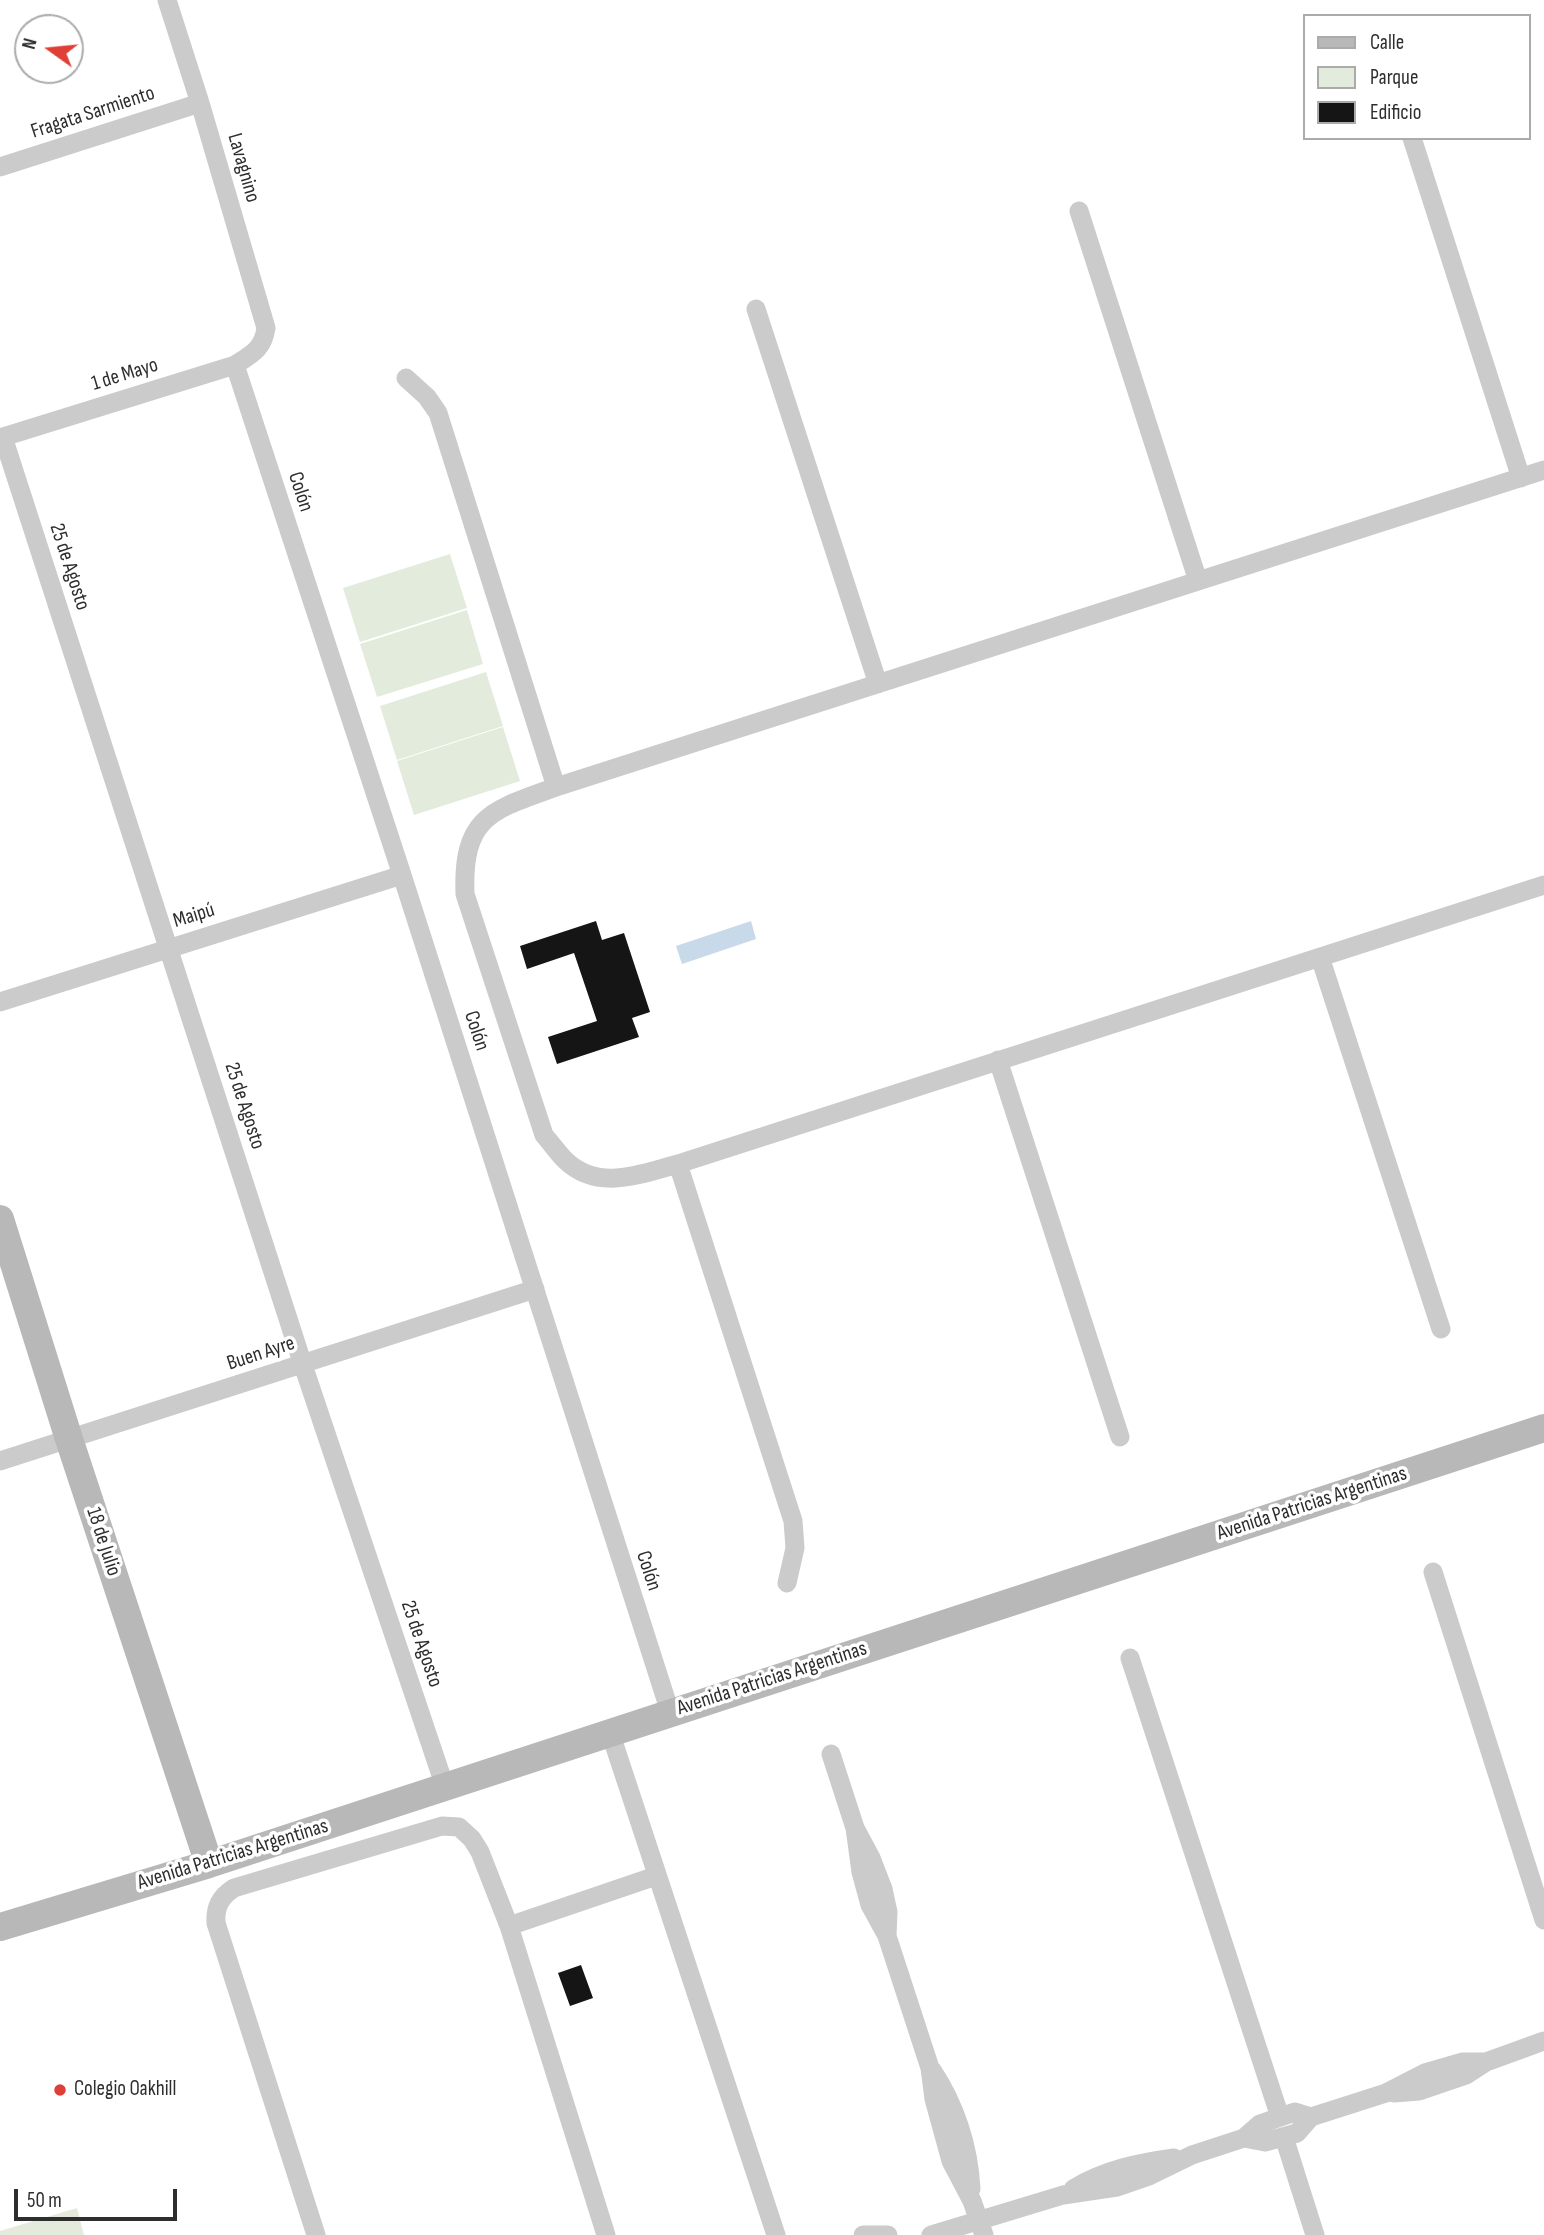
<!DOCTYPE html>
<html>
<head>
<meta charset="utf-8">
<style>
	body { margin:0 }
	#map { position:relative; width:1544px; height:2235px; overflow:hidden; background:#fff; font-family:"Sofia Sans Condensed",sans-serif }
	canvas { display:block }
	.legend { position:absolute; left:1303px; top:14px; width:228px; height:126px; box-sizing:border-box; background:#fff; border:2px solid #ababab; margin:0; padding:9px 12px; list-style:none; font-size:21px; color:#2e2e2e }
	.legend li { display:flex; align-items:center; gap:14px; height:35px }
	.legend b { width:35px; border:2px solid #ababab }
	.north { position:absolute; left:14px; top:14px; width:70px; height:70px; box-sizing:border-box; background:#fff; border:2px solid #ababab; border-radius:50%; rotate:285deg; font-size:19px; font-weight:700; line-height:28px; text-align:center; color:#2e2e2e }
	.north::after { content:''; display:block; margin:auto; width:24px; height:32px; background:#de3f36; clip-path:polygon(50% 0,100% 100%,50% 72%,0 100%) }
	.scale { position:absolute; left:14px; top:2189px; width:163px; height:32px; box-sizing:border-box; border:4px solid #2e2e2e; border-top:0; padding-left:9px; font-size:21px; line-height:24px; white-space:nowrap; color:#2e2e2e; -webkit-text-stroke:5px #fff; paint-order:stroke }
</style>
</head>
<body>
<div id="map">
<canvas width="1544" height="2235"></canvas>
<ul class="legend">
<li><b style="height:9px;background:#b8b8b8"></b>Calle</li>
<li><b style="height:19px;background:#e2ebdc"></b>Parque</li>
<li><b style="height:19px;background:#151515"></b>Edificio</li>
</ul>
<div class="north">N</div>
<div class="scale">50 m</div>
</div>
<script>
const c = document.querySelector('canvas').getContext('2d');
c.lineJoin = 'round';
function paint(path, color) {
  c.fillStyle = color;
  c.fill(path, 'evenodd');
}
function stroke(path, color, width, dash) {
  c.strokeStyle = color;
  c.lineWidth = width;
  c.lineCap = dash ? 'butt' : 'round';
  c.setLineDash(dash || []);
  c.stroke(path);
}
function drawText(font, color, halo, rows, align = 'center') {
  c.font = font + ' "Sofia Sans Condensed",sans-serif';
  c.lineWidth = 7;
  c.setLineDash([]);
  c.textBaseline = 'middle';
  c.strokeStyle = halo;
  c.fillStyle = color;
  for (const [text, x, y, turn = 0] of rows) {
    c.save();
    c.translate(x, y);
    c.rotate((+turn || 0) * Math.PI / 180);
    c.textAlign = isNaN(turn) ? turn : align;
    if (halo) c.strokeText(text, 0, 0);
    c.fillText(text, 0, 0);
    c.restore();
  }
}
paint(new Path2D(`
	M450,554l17,54 -107,34 -17,-54z
	M467,610l16,54 -106,33 -17,-53z
	M486,672l17,54 -106,34 -17,-54z
	M503,727l17,54 -106,34 -17,-54z
	M77,2208l7,27h-84v-4z`), '#e2ebdc');
paint(new Path2D(`
	M751,921l5,18 -74,25 -6,-18z`), '#c8d9ea');
paint(new Path2D(`
	M596,921l6,19 22,-7 26,79 -18,6 7,19 -82,27 -9,-27 49,-16 -23,-68 -47,16 -7,-23z
	M581,1965l12,33 -23,8 -12,-33z`), '#151515');
stroke(new Path2D(`
	M1412,138l109,340
	M0,167l200,-64
	M1079,211l119,370
	M756,309l122,375
	M235,365l167,510 268,837
	M406,378l21,19 11,16 118,374
	M3,437l300,928 142,422
	M0,438l235,-73c17,-11 28,-16 31,-37l-66,-225 -33,-103
	M1544,470l-988,317c-64,23 -94,29 -91,107l79,241c7,8 14,18 21,25 33,32 75,14 113,4l866,-279
	M1320,957l121,372
	M0,1002l402,-127
	M998,1060l122,377
	M678,1164l115,357 2,27 -8,35
	M0,1461l535,-172
	M1433,1572l111,348
	M1130,1658l150,459
	M610,1732l166,503
	M831,1754l24,74 16,30 12,31 5,23 -1,24
	M855,1828l6,44 9,33 17,31 43,132 4,31 17,62 21,40 12,34
	M509,1926l147,-50
	M932,2070c23,34 37,77 39,119
	M1394,2093l25,-2 47,-16 20,-13 58,-21
	M1311,2117l-16,-5 -35,12 -16,14 21,4 32,-9 14,-16 75,-24 39,-20 38,-11h23
	M1284,2137l31,98
	M1073,2189c31,-19 65,-26 101,-31
	M316,2235l-100,-312c-1,-16 4,-26 18,-35l208,-62 17,1 13,12 8,13 29,74 97,309
	M863,2235h25
	M931,2235l132,-40 54,-8 32,-11 43,-21 52,-17`), '#cbcbcb', 19);
stroke(new Path2D(`
	M0,1219l69,220 140,425
	M0,1927l209,-63 1335,-436`), '#b8b8b8', 28);
for (const [x, y, r, color] of [
	[60,2090,7,"#de3f36"]
]) {
  const dot = new Path2D();
  dot.arc(x, y, r, 0, 2 * Math.PI);
  c.fillStyle = color;
  c.fill(dot);
  stroke(dot, '#fff', 2.5);
}
drawText('21px', '#2e2e2e', '#fff', [
	["Fragata Sarmiento",93,113,-18],
	["Lavagnino",243,168,74],
	["1 de Mayo",125,375,-17],
	["Colón",300,492,72],
	["25 de Agosto",69,567,72],
	["Maipú",194,916,-17],
	["Colón",476,1031,72],
	["25 de Agosto",244,1106,72],
	["Buen Ayre",261,1354,-18],
	["Avenida Patricias Argentinas",1312,1504,-18],
	["18 de Julio",103,1542,72],
	["Colón",648,1571,72],
	["25 de Agosto",421,1644,71],
	["Avenida Patricias Argentinas",772,1679,-18],
	["Avenida Patricias Argentinas",233,1855,-17]
]);
drawText('21px', '#2e2e2e', '#fff', [
	["Colegio Oakhill",74,2090]
], 'left');
</script>
</body>
</html>
